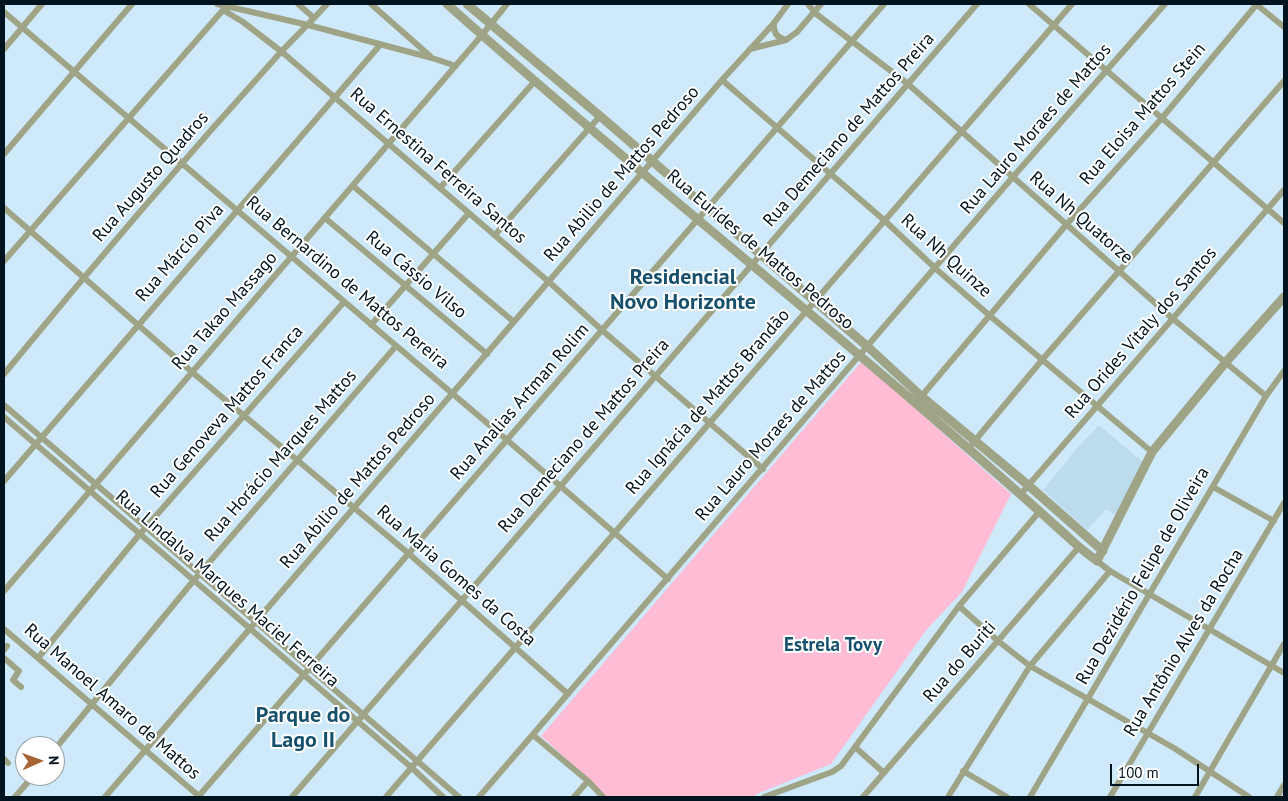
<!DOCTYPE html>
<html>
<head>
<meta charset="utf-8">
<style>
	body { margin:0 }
	#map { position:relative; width:1288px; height:801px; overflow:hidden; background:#cee9fa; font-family:"PT Sans",sans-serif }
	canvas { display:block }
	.frame { position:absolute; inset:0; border:5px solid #00141f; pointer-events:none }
	.north { position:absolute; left:15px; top:736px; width:50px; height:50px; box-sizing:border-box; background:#fff; border:1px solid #99a1a5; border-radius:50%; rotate:88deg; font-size:14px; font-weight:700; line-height:20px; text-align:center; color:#00141f }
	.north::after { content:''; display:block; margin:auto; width:18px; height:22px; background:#a86534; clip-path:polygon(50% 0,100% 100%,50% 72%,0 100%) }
	.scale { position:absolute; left:1110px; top:764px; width:89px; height:22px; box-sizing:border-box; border:2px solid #00141f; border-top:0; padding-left:6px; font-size:15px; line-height:18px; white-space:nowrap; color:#00141f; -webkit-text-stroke:4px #fff; paint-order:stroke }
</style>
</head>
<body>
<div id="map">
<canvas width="1288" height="801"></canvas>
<div class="frame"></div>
<div class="north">N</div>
<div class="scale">100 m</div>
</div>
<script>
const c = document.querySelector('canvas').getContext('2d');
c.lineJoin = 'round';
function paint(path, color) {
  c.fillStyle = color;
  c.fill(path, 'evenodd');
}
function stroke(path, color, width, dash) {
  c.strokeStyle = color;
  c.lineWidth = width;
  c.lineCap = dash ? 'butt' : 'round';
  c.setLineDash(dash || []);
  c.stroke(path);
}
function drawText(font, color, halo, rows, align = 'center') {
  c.font = font + ' "PT Sans",sans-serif';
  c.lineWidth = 4;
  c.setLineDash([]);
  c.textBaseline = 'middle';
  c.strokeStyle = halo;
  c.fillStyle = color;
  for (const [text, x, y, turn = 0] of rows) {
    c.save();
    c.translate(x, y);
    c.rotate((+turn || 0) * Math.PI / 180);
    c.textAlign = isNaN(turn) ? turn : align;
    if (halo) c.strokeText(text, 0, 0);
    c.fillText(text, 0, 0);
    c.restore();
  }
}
paint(new Path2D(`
	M1099,425l44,37 -27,54 -10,-7 -19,21 -44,-40 35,-43z`), '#bcdbec');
paint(new Path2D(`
	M862,361l149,133 -49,98 -35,37 -96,135 -72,29 -6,4h-148l-22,-23 -42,-38z`), '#febcd5');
stroke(new Path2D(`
	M217,4l91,21 124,33 24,8
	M298,4l16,14
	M371,4l59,52
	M808,4l7,9 93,71 264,234 94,78
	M1029,4l255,219
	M1256,4l28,23
	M223,10l20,12 39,30 267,230 54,49 160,138
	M4,12l503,428 161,139
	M774,23c-1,9 3,15 12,17
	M4,49l38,-45
	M750,49l36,-9 11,-8 24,-28
	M722,80l162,140 52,49 53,46 163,137
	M4,154l128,-150
	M353,186l161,136
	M440,188l95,-107
	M4,208l188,164 216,181 160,141
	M325,218l162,136
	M495,235l105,-119
	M4,261l219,-251
	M371,325l98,-112
	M4,374c89,-109 181,-216 276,-321 16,-17 32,-32 47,-49
	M920,398l146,-173 96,-107 95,-114
	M4,405l455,392
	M4,417l408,351 31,29
	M968,449l74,-89 242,-279
	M4,481l376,-436
	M1213,487l61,34
	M1020,495l264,-305
	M1097,561l13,10 174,102
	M4,591l478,-556 25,-31
	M959,606l39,35 32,25 144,82 75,49
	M4,629l196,168
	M4,650l3,-4
	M4,658l15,13 -6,9 8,7
	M38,658l101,-123 205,-233
	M533,735l55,46 15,16
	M855,747l29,26
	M55,749l139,-169 202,-234
	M4,759l4,4
	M963,771l44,26
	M15,797l18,-21
	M105,797l617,-717 52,-57 14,-19
	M198,797l686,-793
	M292,797l685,-793
	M386,797l686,-793
	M479,797l533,-619 153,-174
	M574,797l14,-16
	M764,797l68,-25 9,-6 118,-160 80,-94
	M863,797l216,-250
	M948,797l82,-131 80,-95
	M1030,797l236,-401 18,-25
	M1110,797l174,-294
	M1195,797l89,-153
	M1277,797l7,-12`), '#a0a487', 6);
stroke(new Path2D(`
	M447,4c207,185 427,356 632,543l18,14 55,-109 74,-90 58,-65
	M467,4l133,112 268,231 53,49 107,89 75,66`), '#a0a487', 9);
drawText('18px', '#00141f', '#fff', [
	["Rua Eloisa Mattos Stein",1143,114,-49],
	["Rua Lauro Moraes de Mattos",1036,129,-49],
	["Rua Demeciano de Mattos Preira",849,130,-49],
	["Rua Ernestina Ferreira Santos",438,166,41],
	["Rua Abilio de Mattos Pedroso",622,174,-49],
	["Rua Augusto Quadros",151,177,-49],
	["Rua Nh Quatorze",1081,218,41],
	["Rua Eurídes de Mattos Pedroso",760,250,40],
	["Rua Márcio Piva",180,253,-49],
	["Rua Nh Quinze",946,256,42],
	["Rua Cássio Vilso",416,275,40],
	["Rua Bernardino de Mattos Pereira",347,283,40],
	["Rua Takao Massago",225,311,-49],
	["Rua Orides Vitaly dos Santos",1141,333,-49],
	["Rua Analias Artman Rolim",520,402,-49],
	["Rua Ignácia de Mattos Brandão",708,402,-49],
	["Rua Genoveva Mattos Franca",227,412,-49],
	["Rua Demeciano de Mattos Preira",584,436,-49],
	["Rua Lauro Moraes de Mattos",771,436,-49],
	["Rua Horácio Marques Mattos",281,456,-49],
	["Rua Abilio de Mattos Pedroso",358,481,-49],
	["Rua Maria Gomes da Costa",456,576,41],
	["Rua Dezidério Felipe de Oliveira",1143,576,-60],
	["Rua Lindalva Marques Maciel Ferreira",227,589,41],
	["Rua Antônio Alves da Rocha",1184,643,-59],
	["Rua do Buriti",960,662,-49],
	["Rua Manoel Amaro de Mattos",112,702,41]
]);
drawText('bold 19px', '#16506c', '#fff', [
	["Estrela Tovy",833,646]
]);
drawText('bold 22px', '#16506c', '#fff', [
	["Residencial",683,278],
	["Novo Horizonte",683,303],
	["Parque do",303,716],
	["Lago II",303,741]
]);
</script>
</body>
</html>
